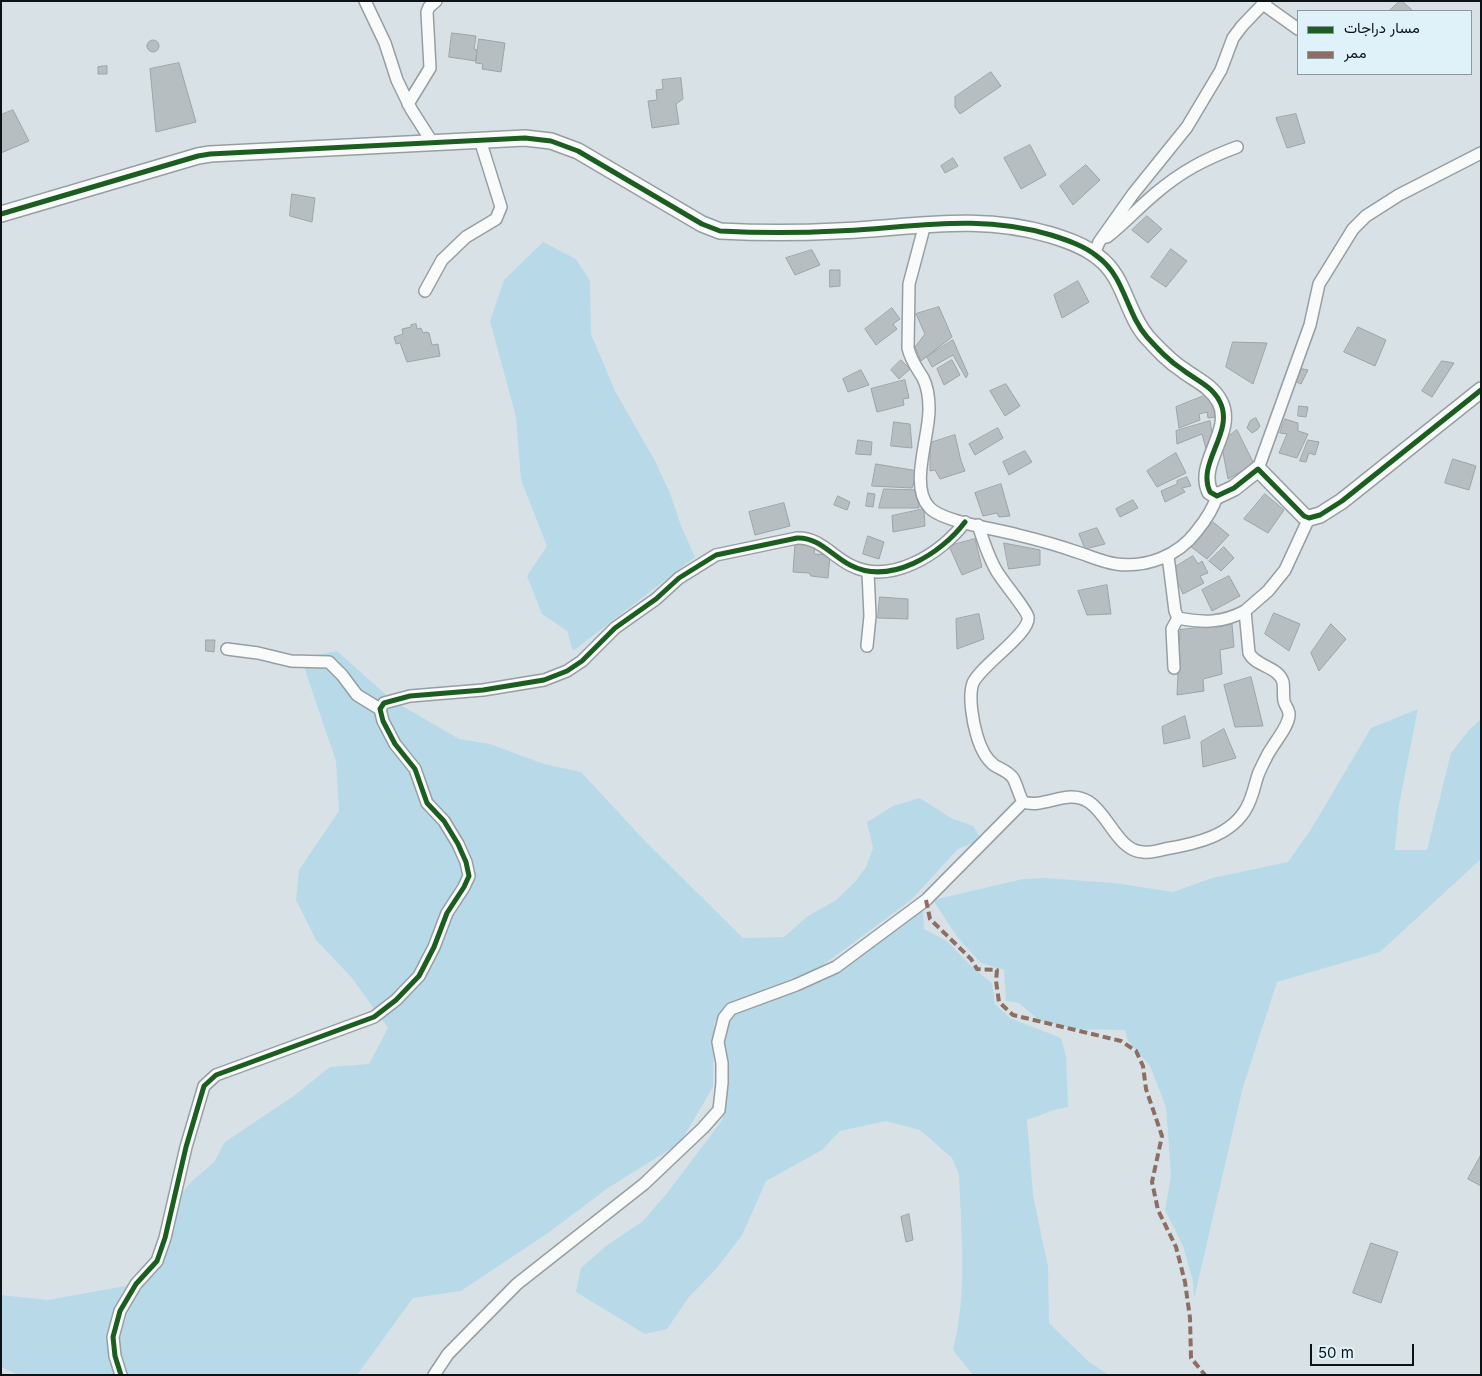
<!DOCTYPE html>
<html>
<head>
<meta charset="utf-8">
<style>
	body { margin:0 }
	#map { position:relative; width:1482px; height:1376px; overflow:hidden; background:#d8e2e6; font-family:Inter,Vazirmatn,sans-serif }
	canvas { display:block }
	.frame { position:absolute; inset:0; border:2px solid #0c1215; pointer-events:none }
	.legend { position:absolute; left:1297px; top:10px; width:175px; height:65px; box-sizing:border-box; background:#dff2fa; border:1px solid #8b989e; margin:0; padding:6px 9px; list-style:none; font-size:15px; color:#0c1215 }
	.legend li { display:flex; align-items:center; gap:10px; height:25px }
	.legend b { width:25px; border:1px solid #8b989e }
	.scale { position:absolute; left:1310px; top:1344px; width:104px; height:22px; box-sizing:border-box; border:2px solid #0c1215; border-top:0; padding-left:6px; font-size:15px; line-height:18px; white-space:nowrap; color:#0c1215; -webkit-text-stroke:4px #dff2fa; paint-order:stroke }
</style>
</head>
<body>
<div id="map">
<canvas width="1482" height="1376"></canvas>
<div class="frame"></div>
<ul class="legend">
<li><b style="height:6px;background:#1b5e20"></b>مسار دراجات</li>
<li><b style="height:6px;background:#8d6e63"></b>ممر</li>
</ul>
<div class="scale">50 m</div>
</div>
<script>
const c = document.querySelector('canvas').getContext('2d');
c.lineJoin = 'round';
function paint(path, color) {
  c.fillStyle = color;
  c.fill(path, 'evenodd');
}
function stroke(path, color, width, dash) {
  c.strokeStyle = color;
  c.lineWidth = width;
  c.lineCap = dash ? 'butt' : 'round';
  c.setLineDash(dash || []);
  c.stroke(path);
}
paint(new Path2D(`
	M543,242l33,17 14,22 1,53 24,57 39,68 16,34 11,33 14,31 -122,94 -6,-20 -25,-17 -15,-38 20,-30 -26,-66 -5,-63 -26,-96 14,-41z
	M337,651l55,49 67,39 31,5 54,20 37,8 65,70 97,96 41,-1 24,-21 28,-16 19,-18 11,-15 7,-19 -6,-26 26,-16 27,-8 31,20 22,8 7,11 -5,5 -17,7 -47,51 -92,68 -94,39 -11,16 -1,64 -33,56 -72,45 -60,45 -87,58 -48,7 -56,77h-338l-18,-8v-72l47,5 88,-16 21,-23 16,-57 18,-22 23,-20 11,-20 70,-47 35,-28 39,-3 19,-36 -36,-50 -36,-38 -20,-40 3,-30 40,-59 -3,-50 -35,-103z
	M1418,709l-19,96 -4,45h32l24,-97 18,-23 12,-11v140l-101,93 -103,30 -34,105 -49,212 -1,-18 -10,-35 -18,-36 6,-34 -5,-69 -16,-41 -22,-25 -3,-11 -49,-1 -36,-8 -21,-18 -13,-2 -2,-31 -23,-7 -23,-25 -25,-38 90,-21 21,-1 71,5 58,9 39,-14 76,-16 22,-31 61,-103z
	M923,909l1,20 23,12 24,25 21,17 3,21 15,14 51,20 5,18 2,51 -14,3 -27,10 6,75 15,72 1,56 40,39 20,13h-136l-20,-25c15,-59 8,-116 6,-176l-7,-16 -32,-28 -34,-9 -46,10 -18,19 -56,31 -24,54 -25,33 -28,29 -22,32 -22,5 -69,-42 5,-24 25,-22 37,-25 25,-29 55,-73 6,-35 -3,-27 -1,-24 7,-20 61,-26 30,-6z`), '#b8dae8');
const building = new Path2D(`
	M1400,1h2l11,10h-24z
	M452,33l24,3 -2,13 3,1 -1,11 -27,-4z
	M479,39l26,4 -4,29 -19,-3 1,-5 -7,-1z
	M147 46a6 6 0 1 1 12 0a6 6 0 1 1-12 0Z
	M179,63l17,59 -40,10 -6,-63z
	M107,66v8h-9v-7z
	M991,72l10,14 -41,28 -5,-7v-10z
	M681,78l2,21 -7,5 3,20 -27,4 -4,-27 9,-1 -1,-10 7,-1 -1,-9z
	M13,110l16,31 -28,12v-38z
	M1296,114l9,29 -18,5 -11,-30z
	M1030,145l16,30 -25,14 -17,-31z
	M953,158l5,8 -13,7 -4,-7z
	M1086,165l14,15 -27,25 -13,-19z
	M292,194l23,4 -3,24 -22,-6z
	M1147,216l15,13 -14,14 -16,-13z
	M1171,249l16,12 -21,26 -15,-10z
	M812,250l8,15 -25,10 -9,-17z
	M830,270h10v16l-10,1z
	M1078,281l11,21 -27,16 -8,-23z
	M939,307l13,30 -31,24 -6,-14 10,-13 -9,-20z
	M892,308l8,11 -7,5 4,5 -21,16 -11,-16z
	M416,324l1,5 4,-1 2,5 3,-1 3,1 3,12 6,-1 2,12 -33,6 -7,-19 -4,1 -2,-7 9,-3 -1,-5 9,-2v-2z
	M1358,327l28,13 -11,26 -31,-14z
	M953,340l15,34 -2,4 -13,-23 -21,12 -5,-10z
	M1233,342l34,1 -14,41 -27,-17z
	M901,360l9,9 -11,10 -8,-9z
	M952,360l8,15 -16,10 -7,-16z
	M1442,361l12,2 -22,34 -10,-6z
	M1298,368l10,2 -7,14 -7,-3z
	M861,370l8,15 -21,7 -5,-13z
	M905,380l4,18 -6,1 1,6 -27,7 -6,-23z
	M1006,384l14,22 -15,10 -15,-25z
	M1209,394l7,23 -8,1 -1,-6 -8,2 1,6 -21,8 -3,-21z
	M1299,406l9,1 -2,10 -8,-1z
	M1256,418l4,8 -3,4 -5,3 -5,-5 3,-7z
	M1285,419l13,4v8l10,3 -11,24 -18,-5 8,-19 -7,-1z
	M1210,421l4,23 -8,5 -4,-15 -25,10 -1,-13z
	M894,422l16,2 2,24 -21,-2z
	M998,428l5,10 -28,17 -6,-11z
	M1237,430l17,34 -26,15 -7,-37z
	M955,435l6,26 4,10 -25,8 -5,-9 -5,1v-28z
	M858,440l14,2 -1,13 -15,-1z
	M1308,440l11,2 -4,13 -6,-2 -3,9 -6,-1z
	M1025,451l7,11 -23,13 -6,-13z
	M1176,453l10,20 -29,14 -10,-16z
	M1453,459l23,7 -7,24 -24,-7z
	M876,464l42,7 -6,17 -40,-2z
	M1187,477l4,9 -9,2 3,4 -20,10 -4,-11 16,-7v-3z
	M1001,484l9,32 -11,1 -2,-4 -14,3 -8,-23z
	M884,489l34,1 1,18h-40z
	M868,493l7,1 -2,13 -7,-1z
	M1265,494l19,16 -16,23 -24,-14z
	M838,496l12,6 -3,8 -13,-5z
	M1133,500l5,8 -18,9 -4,-8z
	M784,503l6,23 -35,9 -6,-23z
	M924,509l1,17 -32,6 -1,-16z
	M1213,522l16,13 -22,24 -17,-13z
	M1097,528l8,16 -20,5 -6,-15z
	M868,536l16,6 -5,17 -16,-5z
	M975,539l7,28 -20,8 -13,-29z
	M808,543h7l-1,11 16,1 -2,23 -17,-2 -2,-3 -16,-1 2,-28 13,1z
	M1004,543l36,7v15l-31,4z
	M1224,547l10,11 -13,13 -12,-10z
	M1193,556l5,8 4,-3 6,12 -8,3 4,7 -21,11 -11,-25z
	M1229,576l11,20 -28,15 -10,-21z
	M1107,585l4,29 -24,1 -9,-24z
	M880,597l28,2v20l-30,-1z
	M1274,613l26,11 -11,27 -24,-17z
	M979,614l5,25 -27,10 -1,-30z
	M1232,624l2,23 -14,3 2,24 -19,5 1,12 -27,4 3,-65z
	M1331,624l15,15 -27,32 -8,-18z
	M206,640h9l-1,12 -8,-1z
	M1251,677l12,49 -28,1 -11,-42z
	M1185,716l5,22 -26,6 -2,-17z
	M1224,729l12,29 -33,9 -2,-25z
	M1481,1155v31l-13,-7z
	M909,1214l4,26 -7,2 -5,-25z
	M1371,1243l27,9 -17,51 -28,-10z`);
paint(building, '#b6bec2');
stroke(building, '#9ca4a7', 1);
const minor = new Path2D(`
	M365,1l20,42 12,37 14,29 21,33
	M1263,4l35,25
	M408,104l22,-36 -3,-56 2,-5 7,-6
	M925,224l-16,60 -1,64c3,13 9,20 15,30 4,8 6,21 6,30 1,27 -20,78 0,99 12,15 69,22 89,28 21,5 42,11 62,18 12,4 23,9 36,11 30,4 62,-8 80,-32 9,-11 17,-22 21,-36
	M1107,237c18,-14 32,-30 49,-44 26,-22 49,-34 81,-46
	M1094,254l5,-12 34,-48 54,-67 34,-57 12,-32 9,-12 24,-25
	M425,291l17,-31 24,-23 30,-18 5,-12 -21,-67
	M1258,469l52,-144 9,-41 34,-55 13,-13 33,-21 82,-42
	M978,525c5,15 10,31 18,45 6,11 31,40 32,47 3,16 -47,48 -55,66 -5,13 0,40 4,53 3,10 9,23 17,29 6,4 14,6 19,13 4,7 6,17 10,24
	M1168,556l7,55 3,7c25,5 45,5 67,-7
	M867,646l3,-30 -2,-44
	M227,649l31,4 33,8 38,1 13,13 15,20 23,14
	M1174,668l-2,-39 6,-11
	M121,1375l-6,-19 -2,-19 7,-26 16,-27 21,-23 8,-23 21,-91 18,-61 12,-11 158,-58 22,-17 23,-24 15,-29 13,-34 17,-26 5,-11 -3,-14 -8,-18 -14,-23 -17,-18 -12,-34 -20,-25 -12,-23 -3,-12 4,-6 26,-7 73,-6 61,-10 23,-9 15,-10 33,-33 41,-29 23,-21 37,-23 81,-17c22,-1 35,18 53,27 40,21 91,-11 115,-43
	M434,1375l14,-21 69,-70 127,-100 59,-56 16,-18 3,-27v-20l-4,-21 6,-24 7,-9 65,-24 40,-18 90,-67 97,-98c22,7 44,-14 66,0 20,13 29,49 54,50 7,1 15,-1 22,-3 30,-5 67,-13 82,-42 5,-9 7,-19 10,-29 2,-7 6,-14 9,-20 5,-12 24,-32 23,-44 0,-5 -4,-8 -5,-13 -1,-6 0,-13 -1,-19 -5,-16 -27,-15 -34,-29l-4,-42 23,-20 17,-21 24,-52`);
const tertiary = new Path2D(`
	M1,214l197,-58 12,-2 315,-16 26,3 27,10 124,73 18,7c39,2 79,2 117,0 75,-3 140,-18 214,4 16,5 34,11 47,22 27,20 28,56 49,80 11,12 22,24 36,33 13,10 29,16 37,32 15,30 -24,61 -10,90l7,4 17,-8 24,-19 46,47 5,2 11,-3 22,-14 139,-111`);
stroke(minor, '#979ea2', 14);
stroke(tertiary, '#979ea2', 18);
stroke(minor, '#f9fbfb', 11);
stroke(tertiary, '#f9fbfb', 15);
stroke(new Path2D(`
	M926,900l4,19 41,40 6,10 20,1 -1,11 3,21 14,13 108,26 15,10 7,15 3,23 16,47 -10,46 6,28 18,37 9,35 5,36 1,40 14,17`), '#8d6e63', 4, [8, 4]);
stroke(new Path2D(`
	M1,214l197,-58 12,-2 315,-16 26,3 27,10 124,73 18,7c39,2 79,2 117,0 75,-3 140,-18 214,4 16,5 34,11 47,22 27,20 28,56 49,80 11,12 22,24 36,33 13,10 29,16 37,32 15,30 -24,61 -10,90l7,4 17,-8 24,-19 46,47 5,2 11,-3 22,-14 139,-111
	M121,1375l-6,-19 -2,-19 7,-26 16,-27 21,-23 8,-23 21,-91 18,-61 12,-11 158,-58 22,-17 23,-24 15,-29 13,-34 17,-26 5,-11 -3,-14 -8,-18 -14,-23 -17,-18 -12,-34 -20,-25 -12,-23 -3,-12 4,-6 26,-7 73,-6 61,-10 23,-9 15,-10 33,-33 41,-29 23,-21 37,-23 81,-17c22,-1 35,18 53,27 40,21 91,-11 115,-43`), '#1b5e20', 5);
</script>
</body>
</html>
